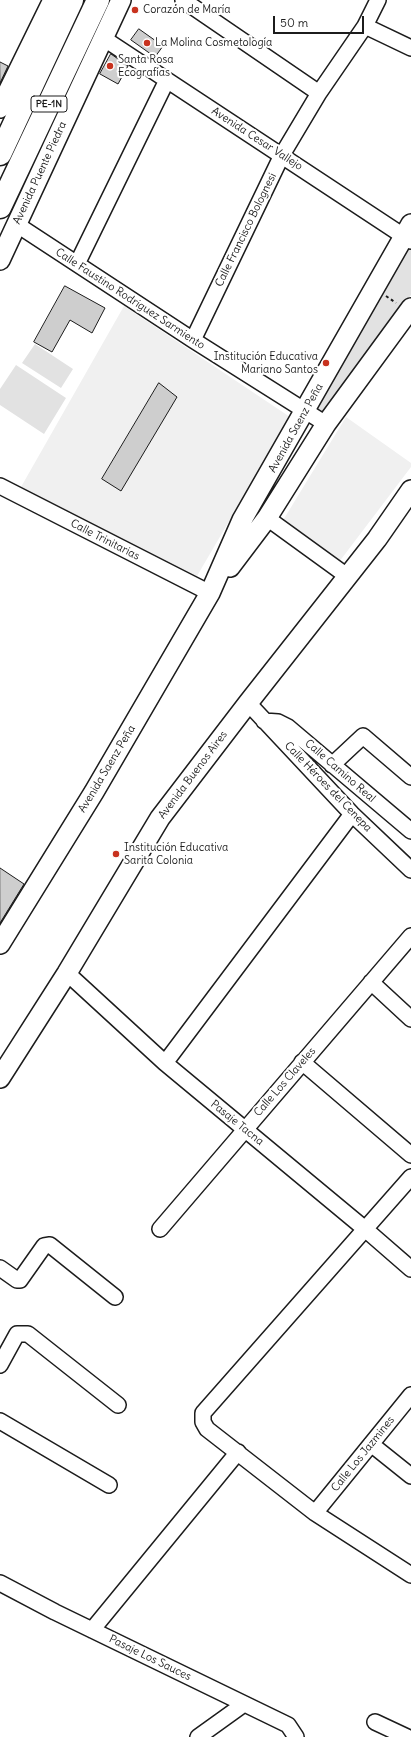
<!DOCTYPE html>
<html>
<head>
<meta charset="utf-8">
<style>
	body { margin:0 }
	#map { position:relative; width:411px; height:1737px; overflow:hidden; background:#fff; font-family:Delius,sans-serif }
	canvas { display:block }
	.scale { position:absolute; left:273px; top:16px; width:91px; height:18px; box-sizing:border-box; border:2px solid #1c1c1c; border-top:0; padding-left:5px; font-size:12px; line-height:14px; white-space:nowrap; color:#1c1c1c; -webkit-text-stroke:3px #fff; paint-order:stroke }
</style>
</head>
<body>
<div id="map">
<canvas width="411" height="1737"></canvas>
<div class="scale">50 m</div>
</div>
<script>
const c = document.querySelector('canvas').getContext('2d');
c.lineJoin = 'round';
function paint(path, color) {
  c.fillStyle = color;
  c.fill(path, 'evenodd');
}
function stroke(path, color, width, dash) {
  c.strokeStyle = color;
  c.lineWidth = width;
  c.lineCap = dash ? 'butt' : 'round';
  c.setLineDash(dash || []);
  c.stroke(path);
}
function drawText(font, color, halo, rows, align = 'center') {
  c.font = font + ' Delius,sans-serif';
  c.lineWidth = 4;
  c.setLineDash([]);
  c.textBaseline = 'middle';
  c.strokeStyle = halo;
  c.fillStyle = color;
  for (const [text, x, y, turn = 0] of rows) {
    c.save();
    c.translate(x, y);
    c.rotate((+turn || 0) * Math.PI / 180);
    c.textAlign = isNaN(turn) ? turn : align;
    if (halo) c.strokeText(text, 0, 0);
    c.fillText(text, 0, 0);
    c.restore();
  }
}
paint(new Path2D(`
	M124,306l166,111 -93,159 -176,-89z
	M346,417l65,46v4l-72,95 -57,-40z`), '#f0f0f0');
paint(new Path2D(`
	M411,249v46l-86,116 -5,2 -5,-3 90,-159z
	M35,344l38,25 -12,19 -39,-25z
	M16,365l50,33 -22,36 -44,-29v-16z`), '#e2e2e2');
const building = new Path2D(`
	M139,29l24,17 -8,11 -24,-17z
	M111,54l17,12 -10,18 -18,-10z
	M0,62l8,4 -8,17z
	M65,286l40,22 -13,25 -22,-13 -18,32 -18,-10z
	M159,383l18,14 -56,94 -19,-12z
	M0,868l24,16 -24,39z`);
paint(building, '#cecece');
stroke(building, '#1c1c1c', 1);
const minor = new Path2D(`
	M183,0l136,93
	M365,26l46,22
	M103,38l308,203
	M16,224l177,116 133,84
	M77,264l90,-184
	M193,340l89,-185 37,-62 46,-67 13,-26
	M0,486l210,107
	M267,518l80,58
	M248,703l104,111 59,56
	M264,721l14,1 10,5 123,104
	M332,765l31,-29 48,41
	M67,973l98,90 200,166 46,40
	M371,982l40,37
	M302,1062l109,93
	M165,1063l187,-249
	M411,1177l-208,236v9l4,7 108,84 96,62
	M160,1229l251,-293
	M0,1268l17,12h3l24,-34 6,-1 65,52
	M0,1365l17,-31h11l90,71
	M0,1421l109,64
	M371,1444l40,32
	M315,1513l96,-118
	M0,1583l55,29 233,113 8,12
	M92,1630l146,-178
	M375,1722l32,15
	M198,1737l46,-33`);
const major = new Path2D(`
	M0,108l53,-108
	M0,260l121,-260
	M230,567l37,-49 59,-94 85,-116
	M0,944l94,-152 116,-199 32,-73 169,-296
	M0,1078l67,-105 93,-155 88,-115 129,-164 34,-49`);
const highway = new Path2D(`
	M0,154l72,-154
	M0,207l98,-207`);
stroke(minor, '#1c1c1c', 18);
stroke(major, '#1c1c1c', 22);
stroke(highway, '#1c1c1c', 25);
stroke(new Path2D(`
	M386,296l10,7`), '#1c1c1c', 2, [3, 3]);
stroke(minor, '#fff', 15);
stroke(major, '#fff', 19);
stroke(highway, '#fff', 22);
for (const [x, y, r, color] of [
	[135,10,4,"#c8321e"],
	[147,43,4,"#c8321e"],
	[110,66,4,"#c8321e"],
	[326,363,4,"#c8321e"],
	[116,854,4,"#c8321e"]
]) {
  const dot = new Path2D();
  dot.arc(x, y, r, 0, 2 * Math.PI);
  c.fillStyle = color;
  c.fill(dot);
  stroke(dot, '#fff', 1.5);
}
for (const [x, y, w] of [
	[49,104,36]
]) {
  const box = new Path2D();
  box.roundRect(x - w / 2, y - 8, w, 16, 3);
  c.fillStyle = '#fff';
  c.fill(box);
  stroke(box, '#1c1c1c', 1);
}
drawText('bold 10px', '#1c1c1c', null, [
	["PE-1N",49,104]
]);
drawText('11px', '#1c1c1c', '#fff', [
	["Corazón de María",143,10],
	["La Molina Cosmetología",155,43],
	["Santa Rosa",118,60],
	["Ecografías",118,73],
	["Institución Educativa",318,357,"right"],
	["Mariano Santos",318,370,"right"],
	["Institución Educativa",124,848],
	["Sarita Colonia",124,861]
], 'left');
drawText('11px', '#1c1c1c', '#fff', [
	["Avenida Cesar Vallejo",257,139,33],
	["Avenida Puente Piedra",40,173,-65],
	["Calle Francisco Bolognesi",246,230,-64],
	["Calle Faustino Rodriguez Sarmiento",130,299,33],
	["Avenida Saenz Peña",296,428,-61],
	["Calle Trinitarias",105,540,27],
	["Avenida Saenz Peña",107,769,-59],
	["Calle Camino Real",340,771,41],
	["Avenida Buenos Aires",193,775,-53],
	["Calle Héroes del Cenepa",328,787,46],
	["Calle Los Claveles",285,1082,-49],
	["Pasaje Tacna",237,1123,39],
	["Calle Los Jazmines",363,1454,-51],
	["Pasaje Los Sauces",150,1658,26]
]);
</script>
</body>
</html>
